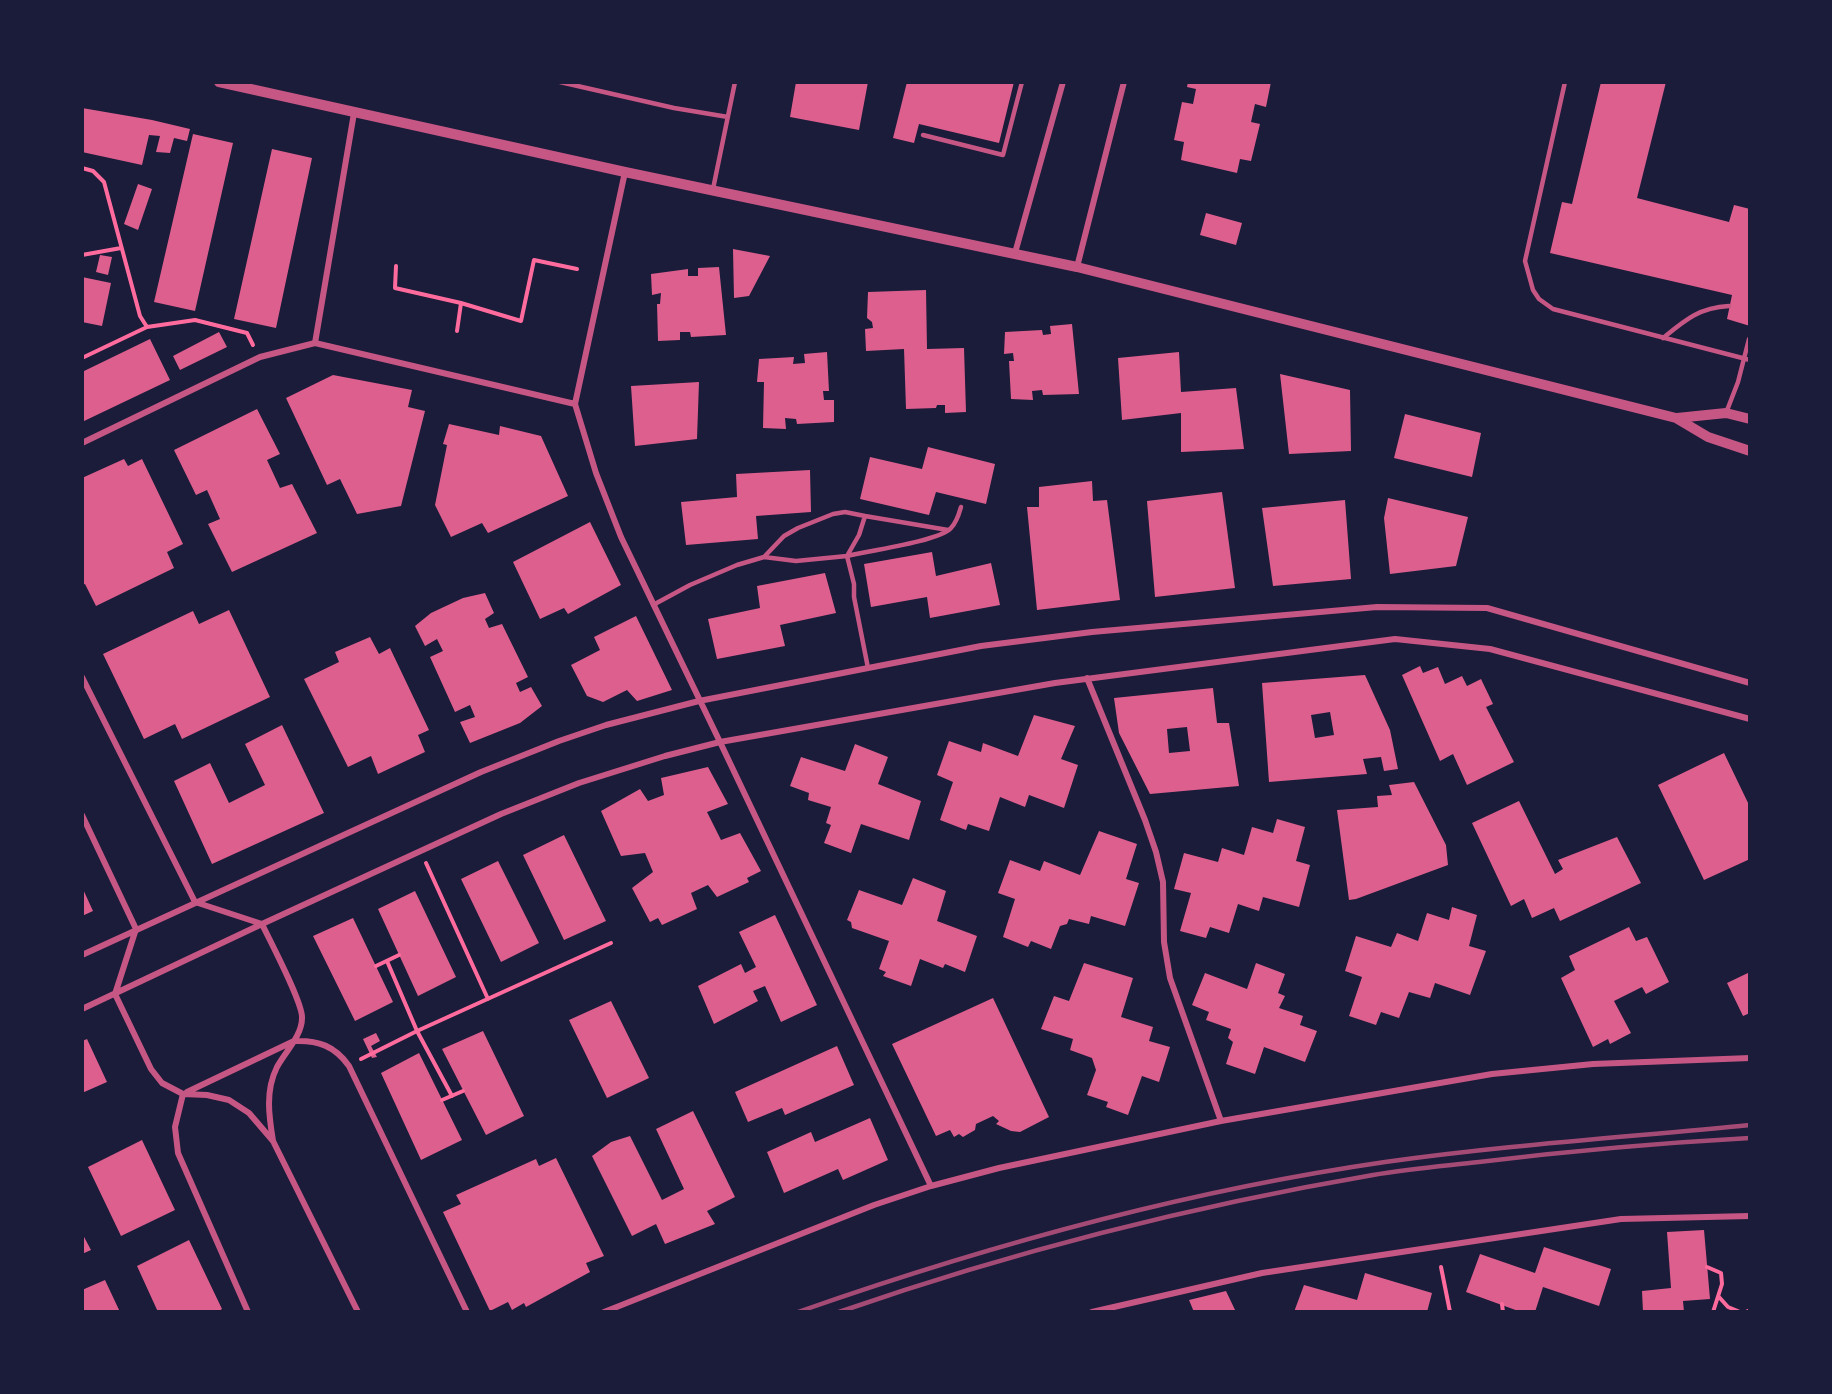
<!DOCTYPE html>
<html>
<head>
<meta charset="utf-8">
<style>
	body { margin:0 }
	#map { position:relative; width:1832px; height:1394px; overflow:hidden; background:#1b1b3a; font-family:"Nunito Sans",sans-serif }
	canvas { display:block }
	.frame { position:absolute; inset:0; border:84px solid #1b1b3a; pointer-events:none }
</style>
</head>
<body>
<div id="map">
<canvas width="1832" height="1394"></canvas>
<div class="frame"></div>
</div>
<script>
const c = document.querySelector('canvas').getContext('2d');
c.lineJoin = 'round';
function paint(path, color) {
  c.fillStyle = color;
  c.fill(path, 'evenodd');
}
function stroke(path, color, width, dash) {
  c.strokeStyle = color;
  c.lineWidth = width;
  c.lineCap = dash ? 'butt' : 'round';
  c.setLineDash(dash || []);
  c.stroke(path);
}
paint(new Path2D(`
	M796,82h72l-9,48 -69,-13z
	M907,82h107l-15,61 -80,-19 -5,19 -21,-5z
	M1188,82h83l-5,25 -11,-3 -4,18 9,2 -9,37 -11,-2 -3,14 -56,-13 3,-18 -10,-2 8,-38 11,2 3,-15 -9,-2z
	M1601,82h65l-29,116 92,24 5,-17 16,4v117l-23,-7 5,-24 -182,-42 12,-51 10,2z
	M82,108l70,12 38,9 -3,12 -13,-3 -4,15 -14,-1 4,-16 -11,-1 -7,30 -60,-13z
	M193,134l40,9 -38,168 -41,-9z
	M272,149l40,9 -36,170 -42,-9z
	M138,184l14,5 -14,41 -14,-6z
	M1206,213l36,10 -6,22 -36,-10z
	M733,249l37,7 -21,40 -15,2z
	M100,255l12,2 -4,18 -12,-3z
	M719,267l7,68 -35,2 -1,-5h-10v8l-22,1 -1,-37h3l1,-11 -9,2 -1,-21 37,-5v7h10v-8z
	M82,277l29,6 -9,43 -20,-4z
	M926,290l1,59 37,-1 2,64 -21,1v-8h-8l-1,3 -30,1 -2,-60 -38,2 -1,-22 8,-1 -1,-6 -5,-4 1,-26z
	M1072,324l7,70 -36,1 -1,-5 -10,1 1,9 -22,-1 -2,-38h5l-1,-8 -9,1 1,-22 37,-2 1,5 8,-1 -1,-8z
	M219,332l8,15 -47,23 -7,-14z
	M150,339l20,41 -88,42v-50z
	M827,352l2,39h-6l1,9h10v22l-37,2 -1,-5 -11,-1 1,11 -23,-1 1,-46h-7l2,-23 35,-2 -1,7 12,-1 -1,-9z
	M1179,352l2,40 55,-4 8,61 -63,3v-39l-59,7 -4,-62z
	M1280,374l70,16 1,61 -62,3z
	M333,375l79,15 -4,17 17,4 -24,95 -44,8 -17,-35 -13,6 -41,-87z
	M699,382l-2,57 -62,7 -4,-60z
	M257,409l23,45 -13,6 13,28 12,-4 25,49 -85,39 -24,-48 12,-5 -13,-29 -11,5 -22,-45z
	M1405,414l76,19 -9,44 -78,-19z
	M449,424l50,11 1,-9 41,10 27,60 -80,37 -6,-10 -31,14 -16,-32 12,-60 -4,-1z
	M928,447l67,17 -9,40 -50,-12 -7,23 -69,-16 10,-42 52,12z
	M124,459l4,7 14,-7 41,85 -16,8 7,16 -78,38 -11,-22 -3,1v-107z
	M810,470l1,42 -55,4 2,23 -72,6 -5,-43 56,-5 -1,-23z
	M1092,481l1,20 14,-1 13,100 -83,10 -10,-103h12v-20z
	M1222,492l13,96 -80,9 -8,-96z
	M1388,498l80,19 -12,49 -66,8 -6,-56z
	M1345,500l6,79 -78,7 -11,-78z
	M590,522l31,63 -53,29 -4,-6 -24,11 -27,-57z
	M932,552l4,24 55,-13 9,42 -70,13 -3,-21 -56,10 -7,-43z
	M825,573l11,40 -56,12 5,21 -68,13 -9,-40 52,-11 -3,-22z
	M485,593l9,20 -9,6 4,9 13,-4 26,53 -12,6 4,9 11,-5 11,19 -22,17 -50,20 -10,-21 15,-5 -5,-12 -15,7 -25,-55 13,-6 -6,-12 -12,7 -10,-20 16,-13 32,-15z
	M229,610l41,87 -88,42 -7,-15 -31,15 -41,-85 90,-43 6,13z
	M636,616l36,74 -35,11 -10,-11 -24,12 -16,-6 -16,-31 29,-15 -6,-13z
	M370,637l9,17 11,-6 39,82 -11,5 7,17 -47,22 -7,-18 -23,11 -44,-88 35,-17 -4,-10z
	M1420,666l3,7 15,-6 7,17 17,-8 5,10 14,-7 12,25 -7,3 28,55 -47,23 -14,-31 -13,7 -38,-86z
	M1365,675l25,55 8,39 -14,2 -3,-14 -18,2 4,15 -98,8 -7,-99zM1330,712l4,23 -19,3 -4,-23z
	M1213,688l4,35h12l10,63 -89,8 -31,-61 -5,-35zM1187,727l3,24 -21,2 -2,-24z
	M1034,715l41,11 -14,33 17,6 -14,43 -35,-13 -4,12 -25,-10 -11,34 -21,-7 -2,6 -26,-10 13,-38 -16,-7 12,-34 32,11 2,-9 35,13z
	M282,725l42,88 -112,51 -38,-83 36,-18 19,40 36,-18 -20,-41z
	M855,744l33,13 -10,27 43,17 -12,39 -48,-16 -10,29 -27,-10 7,-18 -5,-2 5,-16 -23,-7 1,-7 -19,-7 11,-29 44,14z
	M1724,753l26,54v52l-46,21 -46,-95z
	M708,767l20,37 -21,8 14,28 19,-7 21,38 -14,7 2,4 -32,15 -9,-12 -17,8 6,16 -35,16 -4,-7 -8,4 -18,-34 21,-16 -8,-19 -24,3 -20,-45 39,-22 8,12 16,-6 -3,-17z
	M1414,782l32,63 2,20 -92,34 -7,1 -12,-90 41,-3 -1,-11 15,-1 -3,-10z
	M1519,801l36,73 8,-5 -5,-9 59,-23 24,46 -81,38 -6,-13 -22,10 -8,-19 -13,7 -39,-83z
	M1277,819l28,8 -9,34 14,4 -11,42 -36,-10 -4,14 -21,-7 -9,29 -19,-6 -4,11 -26,-7 11,-38 -17,-4 10,-36 34,9 4,-14 22,7 8,-28 21,6z
	M1099,831l38,13 -11,35 13,4 -14,43 -34,-10 -2,8 -20,-5 -2,5 -7,2 -9,23 -20,-8 -3,6 -25,-10 12,-38 -17,-6 12,-33 30,11 4,-10 36,14z
	M564,835l42,86 -42,19 -41,-85z
	M498,861l41,82 -38,19 -40,-83z
	M913,878l33,13 -9,30 40,15 -12,36 -20,-8 -2,4 -23,-9 -9,27 -28,-10 3,-4 -7,-3 10,-28 -37,-13 -1,-6 -4,-2 12,-30 43,15z
	M82,887l11,24 -11,5z
	M415,891l41,86 -38,19 -40,-87z
	M1452,907l25,8 -8,31 17,5 -16,44 -35,-12 -5,15 -21,-6 -10,26 -18,-6 -5,13 -27,-9 13,-39 -17,-6 11,-35 35,11 6,-14 21,8 9,-28 22,7z
	M775,915l42,90 -36,17 -16,-36 -12,5 5,10 -44,23 -16,-38 43,-22 4,9 11,-6 -17,-35z
	M353,918l40,84 -38,19 -42,-85z
	M1629,927l7,14 11,-4 22,45 -23,12 -4,-7 -28,14 17,32 -21,11 -2,-5 -15,8 -32,-69 14,-8 -6,-14z
	M1084,963l49,15 -12,39 32,10 -4,14 21,6 -11,35 -17,-6 -14,39 -22,-8 2,-5 -21,-7 9,-25 -4,-12 -22,-8 3,-11 -32,-10 13,-33 15,5z
	M1256,963l29,11 -7,19 7,3 -6,12 24,8 -3,9 17,6 -12,31 -41,-15 -9,27 -29,-10 7,-22 -5,-4 3,-9 -25,-9 3,-8 -17,-7 13,-32 42,16z
	M1750,972v41l-7,3 -16,-33z
	M993,998l56,119 -29,15 -9,-1 -15,-7 3,-3 -6,-5 -17,8 -1,6 -12,7 -4,-3 -5,3 -4,-7 -14,6 -44,-92z
	M611,1001l38,77 -42,20 -38,-78z
	M483,1031l41,85 -38,19 -44,-86z
	M376,1033l4,8 -9,5 6,11 -5,1 -9,-19z
	M87,1039l20,43 -25,11v-52z
	M837,1046l17,39 -69,30 -3,-7 -34,14 -13,-30z
	M419,1053l43,87 -41,20 -40,-87z
	M693,1111l42,86 -28,14 8,13 -50,20 -9,-20 -24,12 -40,-80 19,-14 19,-6 32,64 22,-11 -28,-60z
	M870,1118l18,42 -45,20 -5,-11 -54,24 -17,-41 44,-20 4,10z
	M142,1140l33,70 -54,26 -33,-69z
	M556,1158l48,98 -18,7 4,9 -64,35 -2,-4 -12,7 -4,-8 -18,9 -47,-99 18,-8 -5,-9 80,-36 3,7z
	M1704,1230l6,69 -27,2 1,11h-41l-1,-21 29,-3 -4,-56z
	M82,1233l9,17 -9,4z
	M189,1240l33,69 -5,3h-59l-21,-46z
	M1544,1247l67,22 -12,37 -56,-19 -8,25h-14l-55,-20 14,-38 55,19z
	M1365,1273l67,20 -5,19h-133l10,-27 53,15z
	M105,1280l15,32h-38v-22z
	M1226,1291l10,21h-42l-5,-12z`), '#dd5f8e');
stroke(new Path2D(`
	M82,168l11,3 11,11 36,134 7,11 48,-7 52,13 6,12
	M82,255l39,-7
	M396,266l-1,22 66,15 60,18 13,-61 43,9
	M457,331l4,-28
	M82,358l65,-31
	M426,863l62,136
	M387,961l30,70 35,65
	M376,966l23,-11
	M361,1059l56,-28 194,-88
	M442,1100l21,-9
	M1441,1267l9,45
	M1707,1267l14,6 1,11 -9,28
	M1719,1297l9,10 12,5
	M1502,1304l1,8
	M1746,1312l4,-2`), '#ff6b9d', 4);
stroke(new Path2D(`
	M560,82l114,26 54,9
	M1565,82l-40,179 8,29 6,9 14,10 197,51
	M923,135l80,20 19,-73
	M713,189l22,-107
	M1663,338c22,-18 35,-30 66,-32
	M1726,413l12,-31 11,-43
	M865,516l83,14
	M847,556c21,-5 93,-15 104,-28 6,-6 8,-14 10,-21
	M764,557l20,-21 14,-8 35,-14 12,-2 20,4 -6,19 -12,21
	M653,605l37,-20 47,-20 27,-8 32,4 51,-5 7,28v13l14,71`), '#c65784', 4.5);
stroke(new Path2D(`
	M354,113l-39,230 260,61 50,-232
	M1015,253l48,-171
	M1077,267l47,-185
	M575,404l21,69 25,64 99,205 211,444
	M82,443l178,-86 55,-14
	M82,677l113,225
	M1087,678l58,142 11,32 7,30 1,60 6,36 51,143
	M82,815l54,114
	M195,902l67,22c8,17 41,79 40,94 0,18 -17,34 -25,49 -12,24 -8,49 -4,74
	M136,929l-21,65 36,75 11,14 21,11 24,1 22,5 20,13 24,28 85,171
	M82,955l399,-183 78,-31 47,-16 93,-24 282,-55 111,-14 285,-25 110,1 263,75
	M82,1009l180,-85 239,-110 78,-31 86,-27 55,-14 335,-59 340,-44 95,10 260,70
	M187,1092l107,-51c24,-1 41,5 55,25l118,246
	M183,1094l-8,33 3,26 70,159
	M604,1312l270,-107 57,-19 68,-18 222,-47 271,-47 101,-10 157,-6
	M1092,1312l170,-39 359,-54 129,-3`), '#c65784', 6);
stroke(new Path2D(`
	M219,82l406,90 452,95 599,151 32,19 42,14
	M1677,418l49,-5 24,6`), '#c65784', 10);
stroke(new Path2D(`
	M798,1312c191,-67 387,-121 587,-150 121,-17 243,-25 365,-37
	M839,1312c173,-60 353,-106 534,-137 35,-6 71,-9 106,-13 90,-11 180,-19 271,-24`), '#a44b75', 4.5);
</script>
</body>
</html>
